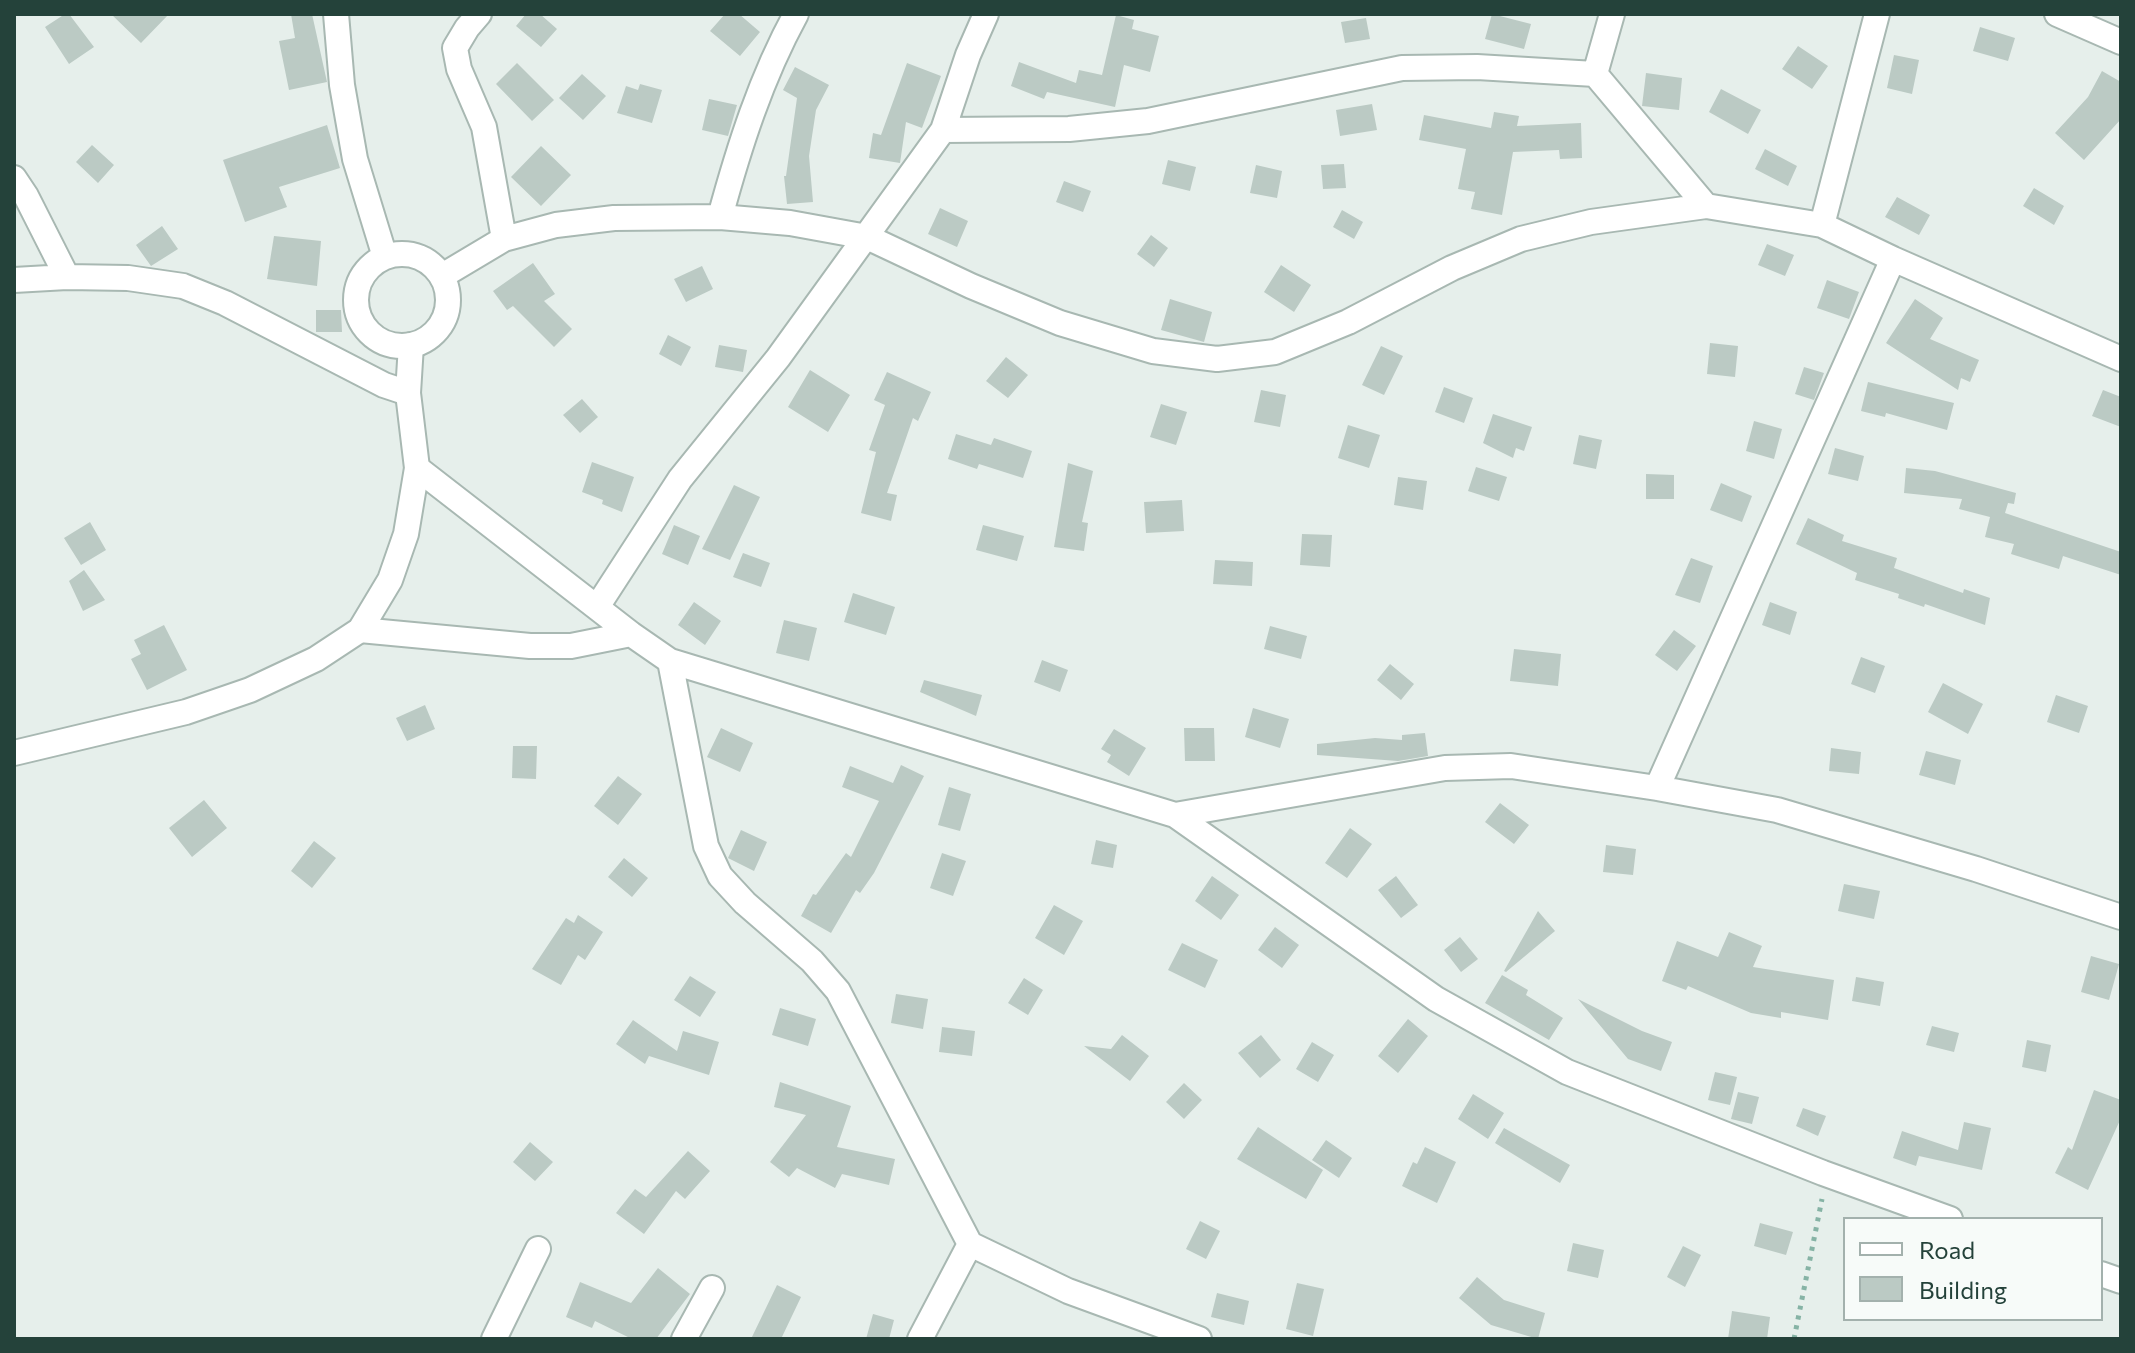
<!DOCTYPE html>
<html>
<head>
<meta charset="utf-8">
<style>
	body { margin:0 }
	#map { position:relative; width:2135px; height:1353px; overflow:hidden; background:#e6efeb; font-family:Commissioner,sans-serif }
	canvas { display:block }
	.frame { position:absolute; inset:0; border:16px solid #24423a; pointer-events:none }
	.legend { position:absolute; left:1843px; top:1217px; width:260px; height:104px; box-sizing:border-box; background:#f7fbf9; border:2px solid #a3b1ad; margin:0; padding:10px 14px; list-style:none; font-size:24px; color:#24423a }
	.legend li { display:flex; align-items:center; gap:16px; height:40px }
	.legend b { width:40px; border:2px solid #a3b1ad }
</style>
</head>
<body>
<div id="map">
<canvas width="2135" height="1353"></canvas>
<div class="frame"></div>
<ul class="legend">
<li><b style="height:10px;background:#fff"></b>Road</li>
<li><b style="height:22px;background:#bbcac4"></b>Building</li>
</ul>
</div>
<script>
const c = document.querySelector('canvas').getContext('2d');
c.lineJoin = 'round';
function paint(path, color) {
  c.fillStyle = color;
  c.fill(path, 'evenodd');
}
function stroke(path, color, width, dash) {
  c.strokeStyle = color;
  c.lineWidth = width;
  c.lineCap = dash ? 'butt' : 'round';
  c.setLineDash(dash || []);
  c.stroke(path);
}
paint(new Path2D(`
	M65,14h4l25,33 -25,17 -24,-37z
	M111,14h58l-28,29z
	M291,14h21l15,68 -38,8 -10,-49 16,-3z
	M526,14h14l17,15 -16,18 -25,-21z
	M725,14h14l21,18 -20,24 -30,-25z
	M1492,14l39,10 -7,25 -39,-10z
	M1116,15l18,5 -2,9 27,7 -9,36 -26,-7 -9,42 -68,-15 -3,7 -33,-13 8,-24 57,21 3,-13 23,5z
	M1366,18l4,21 -25,4 -4,-21z
	M1980,27l35,11 -7,23 -35,-10z
	M1798,46l30,20 -16,23 -30,-20z
	M1894,55l25,5 -7,34 -25,-6z
	M517,63l37,37 -22,21 -36,-37z
	M907,63l34,13 -19,52 -16,-6 -6,41 -31,-5 4,-25 8,2z
	M795,67l34,18 -13,25 -7,46 4,46 -26,2 -3,-28h2l11,-78 -14,-8z
	M2102,71l19,11v37l-37,41 -29,-27 33,-36z
	M1646,73l36,5 -3,32 -37,-4z
	M582,74l24,22 -23,24 -24,-22z
	M640,84l22,6 -10,33 -35,-10 9,-27 12,4z
	M1721,89l40,21 -13,24 -39,-22z
	M709,99l28,6 -9,31 -26,-6z
	M1372,104l5,26 -37,6 -4,-26z
	M1494,112l25,4 -2,10 64,-3 1,35 -22,1 -1,-9 -46,2 -11,63 -31,-6 4,-17 -17,-3 8,-40 -47,-9 5,-25 67,13z
	M327,125l13,43 -61,19 8,20 -42,15 -22,-62z
	M92,145l22,20 -16,18 -22,-21z
	M541,146l30,29 -30,31 -30,-29z
	M1765,149l32,17 -9,20 -33,-17z
	M1168,160l28,7 -6,24 -28,-7z
	M1344,164l2,24 -23,1 -2,-24z
	M1256,165l26,6 -5,27 -27,-5z
	M1064,181l27,10 -8,21 -27,-10z
	M2034,188l30,18 -10,19 -31,-19z
	M1897,197l33,18 -11,20 -34,-18z
	M940,208l28,13 -11,26 -29,-13z
	M1342,210l21,12 -9,17 -21,-12z
	M162,226l16,23 -27,17 -15,-21z
	M1151,235l17,13 -14,19 -17,-13z
	M274,236l47,5 -4,45 -50,-7z
	M1767,244l27,11 -9,21 -27,-11z
	M533,263l22,31 -11,7 28,28 -18,18 -41,-41 -6,4 -14,-19z
	M1281,265l30,20 -17,27 -30,-20z
	M702,266l11,23 -27,13 -12,-23z
	M1827,280l32,12 -10,27 -32,-11z
	M1170,299l42,13 -8,30 -43,-12z
	M1915,299l28,19 -13,21 49,21 -9,22 -9,-4 -3,12 -72,-47z
	M316,310h25l1,22h-26z
	M668,335l23,12 -10,19 -22,-12z
	M1710,343l28,3 -3,31 -28,-3z
	M719,345l28,5 -4,22 -28,-5z
	M1381,346l22,10 -19,39 -22,-10z
	M1006,357l22,18 -20,23 -22,-17z
	M1804,367l20,6 -10,27 -19,-6z
	M810,370l40,25 -22,37 -40,-25z
	M887,372l44,20 -13,29 -5,-3 -26,75 10,2 -6,26 -30,-8 15,-61 -7,-2 16,-45 -11,-5z
	M1868,382l86,21 -7,27 -61,-17 -1,4 -24,-6z
	M1444,387l29,11 -9,25 -29,-11z
	M1261,390l25,5 -6,32 -26,-5z
	M2103,390l18,7v30l-29,-11z
	M582,399l16,18 -18,16 -17,-18z
	M1161,404l26,8 -11,33 -26,-8z
	M1493,414l39,13 -8,24 -8,-3 -3,10 -30,-15z
	M1754,421l28,8 -8,30 -28,-8z
	M1348,425l32,10 -11,33 -31,-10z
	M956,434l35,11 3,-7 38,13 -9,27 -44,-14 -2,5 -29,-10z
	M1579,435l23,5 -6,29 -23,-5z
	M1835,448l29,8 -6,25 -30,-7z
	M592,462l42,15 -12,35 -20,-8 1,-4 -21,-8z
	M1068,463l25,8 -11,51 6,1 -4,28 -30,-4z
	M1476,467l31,10 -8,24 -31,-10z
	M1906,468l29,3 81,22 -2,11 -6,-1 -3,10 116,39v23l-58,-19 -4,13 -48,-15 3,-10 -29,-7 5,-20 -31,-8 3,-10 -58,-6z
	M1646,474l28,1v24h-28z
	M1398,477l29,4 -4,29 -29,-5z
	M1721,483l31,13 -10,26 -32,-12z
	M734,485l26,12 -30,63 -28,-11z
	M1182,500l2,31 -38,2 -2,-31z
	M1808,518l36,17 -2,6 55,17 -3,10 69,25 1,-4 26,9 -5,27 -60,-21 -1,3 -26,-9 1,-4 -44,-14 2,-7 -61,-29z
	M90,522l16,28 -25,15 -17,-27z
	M674,525l26,11 -12,29 -26,-11z
	M983,525l41,11 -7,25 -41,-11z
	M1302,534l30,1 -2,32 -30,-2z
	M743,553l27,10 -9,24 -28,-10z
	M1691,558l22,8 -13,37 -25,-8z
	M1215,560l38,2 -1,24 -39,-2z
	M84,570l21,30 -22,11 -14,-30z
	M853,593l42,14 -9,28 -42,-13z
	M694,602l27,19 -16,24 -27,-20z
	M1770,602l27,10 -7,23 -28,-10z
	M784,620l33,8 -8,33 -33,-8z
	M164,625l23,45 -40,20 -16,-31 10,-5 -7,-14z
	M1270,626l37,10 -6,23 -37,-10z
	M1674,630l22,16 -19,25 -22,-16z
	M1514,649l47,5 -3,32 -48,-5z
	M1861,657l24,9 -10,27 -24,-9z
	M1042,660l26,10 -8,22 -26,-10z
	M1390,664l24,20 -13,16 -24,-20z
	M924,680l58,15 -6,21 -56,-24z
	M1943,683l40,21 -15,30 -40,-22z
	M2056,695l32,11 -9,27 -32,-11z
	M425,705l10,24 -28,12 -11,-23z
	M1253,708l36,11 -9,29 -35,-11z
	M721,728l32,15 -13,29 -33,-15z
	M1184,728h30l1,33h-30z
	M1114,729l32,19 -17,28 -22,-14 4,-7 -10,-6z
	M1425,733l3,23 -30,5 -81,-6v-11l58,-6 27,2v-5z
	M513,746h24l-1,33 -24,-1z
	M1831,748l30,4 -2,22 -30,-3z
	M1926,751l35,9 -6,25 -36,-10z
	M901,765l23,11 -50,97 -14,20 -4,-3 -25,43 -30,-17 12,-22 3,1 30,-42 5,4 28,-56 -37,-14 8,-21 43,17z
	M618,776l24,18 -24,31 -24,-19z
	M949,787l22,7 -11,37 -22,-6z
	M204,800l23,28 -35,29 -23,-29z
	M1500,803l29,22 -15,19 -29,-22z
	M1350,828l22,16 -25,34 -22,-15z
	M741,830l26,12 -13,29 -26,-13z
	M1096,840l21,5 -4,23 -22,-4z
	M314,841l22,17 -24,30 -21,-17z
	M1606,845l30,4 -3,26 -30,-3z
	M942,853l24,8 -13,35 -23,-8z
	M624,858l24,20 -16,19 -24,-20z
	M1212,876l27,19 -18,25 -26,-19z
	M1396,876l22,29 -17,13 -23,-28z
	M1844,884l36,7 -6,28 -36,-8z
	M1054,905l29,16 -19,34 -29,-17z
	M1538,911l17,20 -49,41 -2,-1z
	M578,915l25,17 -18,28 -7,-5 -17,30 -29,-16 34,-51 8,5z
	M1275,927l24,18 -17,23 -24,-18z
	M1729,932l33,14 -9,21 81,13 -6,40 -47,-8v6l-30,-5 -63,-27 -2,4 -24,-9 15,-40 41,16z
	M1460,937l18,22 -17,13 -17,-22z
	M1182,943l36,17 -13,28 -37,-18z
	M2091,956l28,8 -10,36 -28,-8z
	M1502,975l26,15 -2,5 37,23 -14,22 -64,-37z
	M690,976l26,16 -16,25 -26,-17z
	M1856,977l28,5 -4,24 -28,-5z
	M1024,978l19,12 -15,25 -20,-12z
	M896,994l32,5 -5,30 -32,-6z
	M1578,999l64,32 30,11 -11,29 -33,-12z
	M780,1008l36,11 -8,27 -36,-11z
	M1408,1019l20,17 -30,37 -20,-17z
	M633,1020l44,31 6,-20 36,11 -10,33 -60,-19 -4,8 -29,-20z
	M1932,1026l27,7 -5,19 -28,-7z
	M942,1027l33,4 -3,25 -33,-4z
	M1122,1035l27,21 -19,25 -46,-35 27,3z
	M1261,1035l20,25 -21,18 -22,-25z
	M2027,1040l24,5 -5,27 -24,-5z
	M1312,1042l22,13 -16,27 -22,-13z
	M1715,1072l22,5 -7,28 -22,-5z
	M780,1082l71,24 -14,41 58,12 -6,26 -47,-11 -7,14 -38,-20 -8,9 -19,-15 36,-47 -32,-8z
	M1184,1083l18,17 -18,19 -18,-17z
	M2094,1090l27,10v18l-33,72 -33,-17 13,-26 4,3z
	M1738,1092l21,5 -7,27 -21,-5z
	M1473,1094l31,19 -16,26 -30,-20z
	M1803,1108l23,8 -8,20 -22,-10z
	M1964,1122l27,6 -9,42 -63,-14 -3,10 -23,-8 9,-27 56,19z
	M1258,1127l65,43 -17,29 -69,-40z
	M1504,1128l66,37 -10,18 -65,-40z
	M1326,1140l26,18 -13,20 -27,-18z
	M530,1142l23,20 -18,19 -22,-19z
	M1425,1147l31,15 -19,41 -35,-17 11,-24 4,2z
	M688,1151l22,20 -25,28 -9,-8 -32,43 -28,-21 19,-24 11,8z
	M1200,1221l20,10 -14,28 -20,-10z
	M1760,1223l33,9 -7,23 -32,-9z
	M1573,1243l31,7 -6,28 -31,-7z
	M1683,1246l18,9 -16,32 -18,-10z
	M658,1268l32,26 -34,45h-24l-37,-18 -3,7 -26,-11 14,-35 51,21z
	M1477,1277l27,23 41,13 -7,26 -47,-14 -32,-27z
	M1297,1283l27,6 -11,47 -27,-7z
	M777,1285l24,12 -20,42h-30z
	M1217,1293l32,8 -5,24 -33,-8z
	M1732,1311l38,6 -3,22h-39z
	M873,1314l21,6 -5,19h-23z`), '#bbcac4');
const minor = new Path2D(`
	M336,14l6,71 13,74 30,98
	M479,14l-12,14 -12,20 4,21 25,58 20,112
	M2057,14l64,28
	M1595,74l17,-60
	M943,130l126,-1 79,-8 254,-53 75,-1 118,7 111,132
	M14,178l12,18 41,81
	M720,217c19,-70 41,-139 76,-203
	M1822,225l55,-211
	M356 300a46 46 0 1 1 92 0a46 46 0 1 1-92 0Z
	M442,276l62,-37 52,-14 58,-7 106,-1 70,6 77,14 104,49 89,37 93,28 64,8 58,-7 73,-30 104,-54 69,-29 70,-17 115,-16 116,19 71,34 228,100
	M14,280l53,-3 61,1 55,8 42,17 159,82 24,8
	M417,468l214,166 39,27 505,154 270,-47 66,-2 146,22 120,22 199,59 145,48
	M597,607l83,-128 98,-121 165,-228 25,-75 18,-41
	M360,630l170,16h41l60,-12
	M670,661l36,185 14,30 25,27 67,58 26,30 132,253 98,47 131,48
	M1657,788l236,-529
	M1175,815l261,184 131,73 256,101 127,46
	M2101,1274l20,7
	M494,1339l44,-90
	M684,1339l28,-51
	M920,1339l50,-95`);
const tertiary = new Path2D(`
	M14,753l172,-41 64,-22 66,-31 44,-29 30,-50 16,-46 11,-66 -9,-75 3,-48`);
stroke(minor, '#a8b8b2', 28);
stroke(tertiary, '#a8b8b2', 28);
stroke(new Path2D(`
	M1794,1339l28,-140`), '#86b3a5', 5, [4, 6]);
stroke(minor, '#fff', 24);
stroke(tertiary, '#fff', 24);
</script>
</body>
</html>
